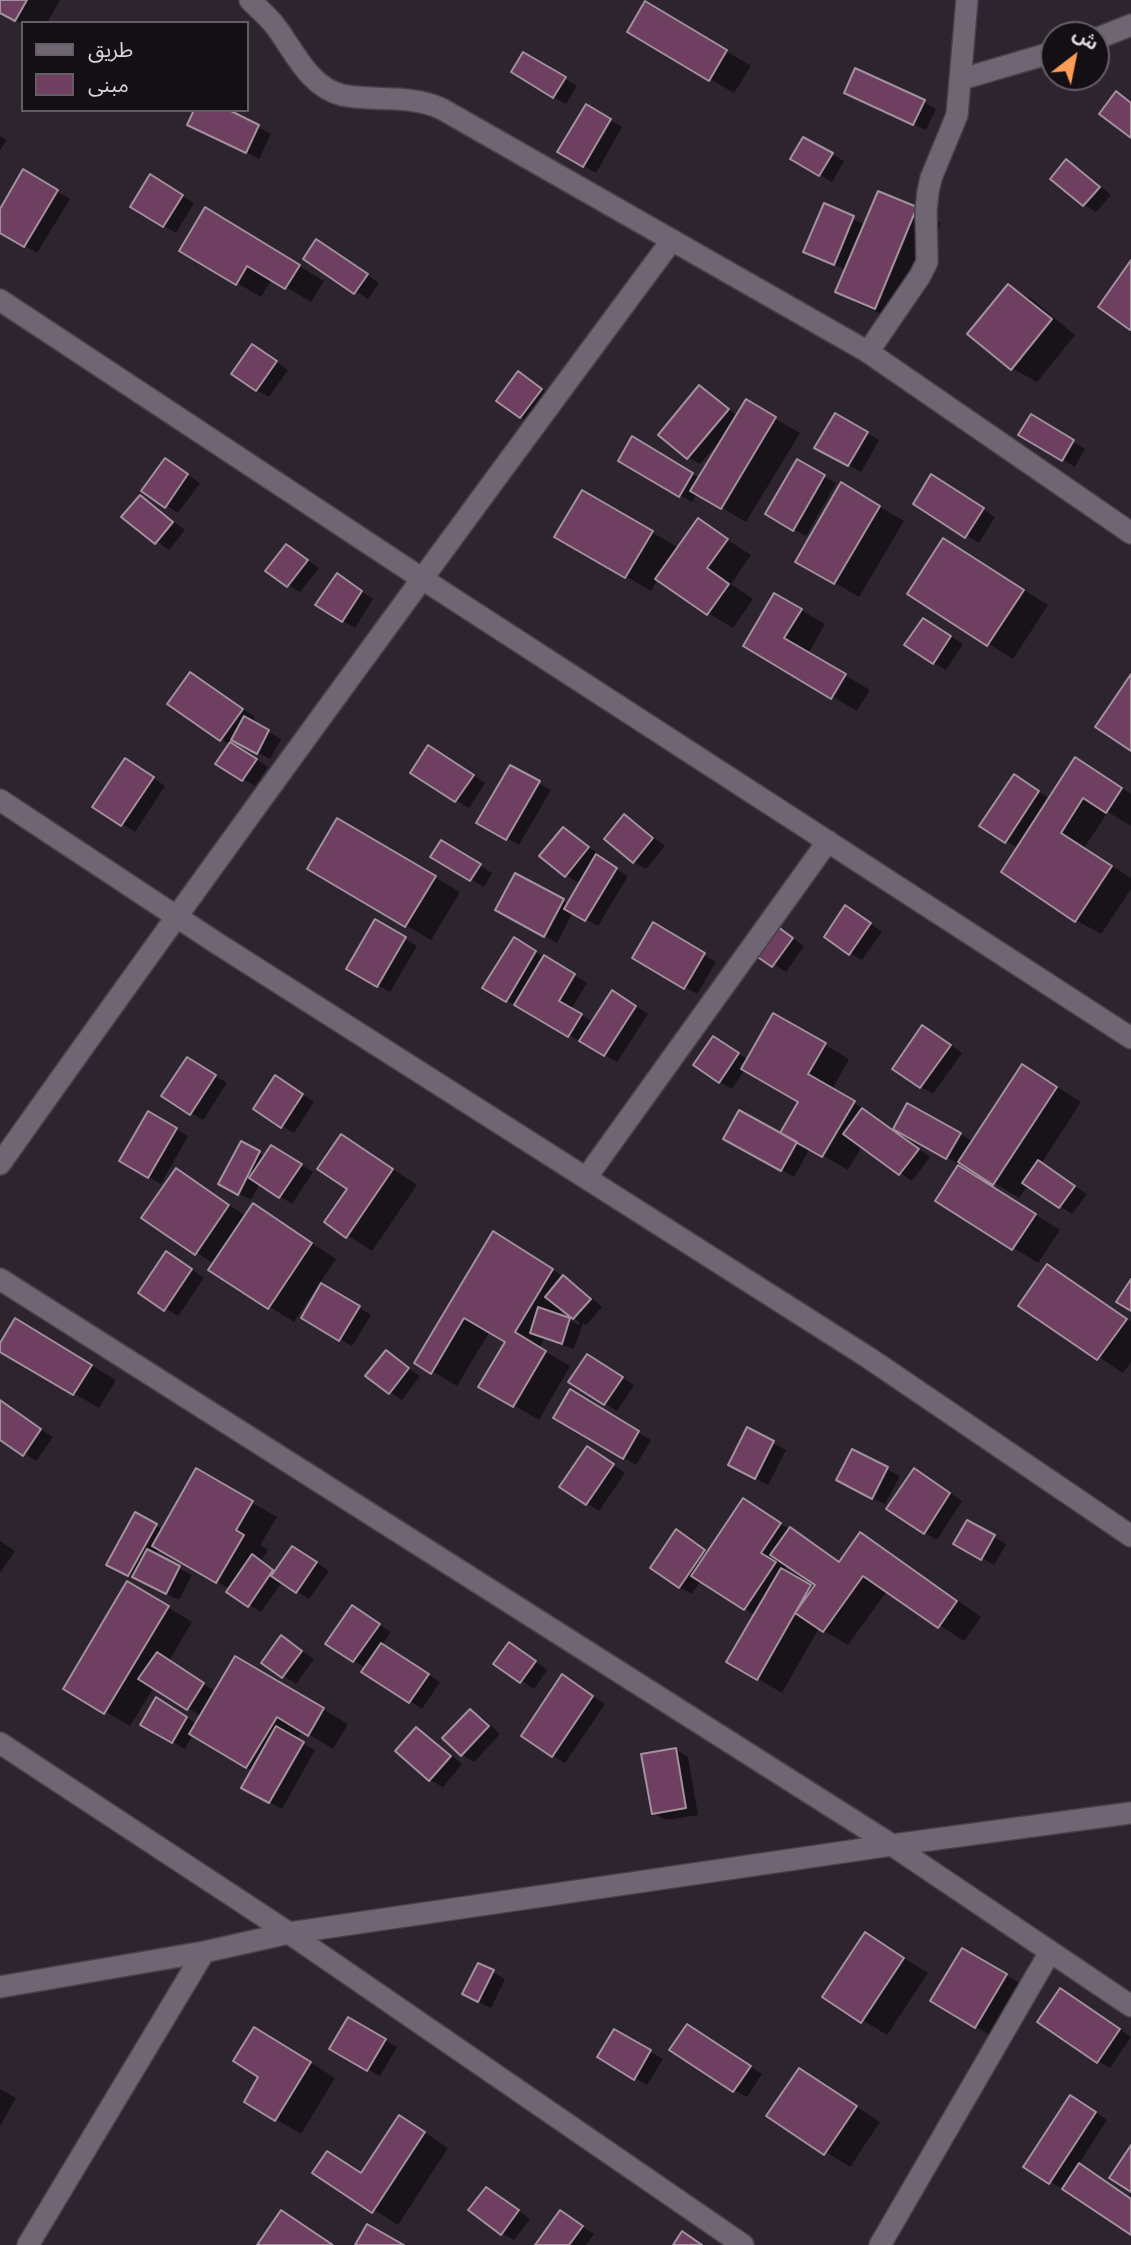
<!DOCTYPE html>
<html>
<head>
<meta charset="utf-8">
<style>
	body { margin:0 }
	#map { position:relative; width:1131px; height:2245px; overflow:hidden; background:#2d2430; font-family:Overpass,"Noto Sans Arabic",sans-serif }
	canvas { display:block }
	.legend { position:absolute; left:21px; top:21px; width:228px; height:91px; box-sizing:border-box; background:#130f14; border:2px solid #635e64; margin:0; padding:9px 12px; list-style:none; font-size:21px; color:#dbd5dc }
	.legend li { display:flex; align-items:center; gap:14px; height:35px }
	.legend b { width:35px; border:2px solid #635e64 }
	.north { position:absolute; left:1040px; top:21px; width:70px; height:70px; box-sizing:border-box; background:#130f14; border:2px solid #635e64; border-radius:50%; rotate:32deg; font-size:19px; font-weight:700; line-height:28px; text-align:center; color:#dbd5dc }
	.north::after { content:''; display:block; margin:auto; width:24px; height:32px; background:#fd9d55; clip-path:polygon(50% 0,100% 100%,50% 72%,0 100%) }
</style>
</head>
<body>
<div id="map">
<canvas width="1131" height="2245"></canvas>
<ul class="legend">
<li><b style="height:9px;background:#706673"></b>طريق</li>
<li><b style="height:19px;background:#6f3f61"></b>مبنى</li>
</ul>
<div class="north">ش</div>
</div>
<script>
const c = document.querySelector('canvas').getContext('2d');
c.lineJoin = 'round';
function paint(path, color) {
  c.fillStyle = color;
  c.fill(path, 'evenodd');
}
function stroke(path, color, width, dash) {
  c.strokeStyle = color;
  c.lineWidth = width;
  c.lineCap = dash ? 'butt' : 'round';
  c.setLineDash(dash || []);
  c.stroke(path);
}
paint(new Path2D(`
	M0,0h60l-13,23 -24,1 -23,-13z
	M670,18l81,48 -17,27 -24,-14z
	M524,54l53,32 -11,18 -13,-7z
	M858,99l66,3 12,7 -10,21z
	M586,106l36,21 -26,46 -36,-21z
	M225,110l46,24 -12,25 -57,-28z
	M0,136l7,4 -7,10z
	M804,139l40,22 -12,21 -39,-24z
	M1066,161l13,7 32,27 -15,17 -12,-7z
	M24,172l46,27 -33,54 -37,-22v-19z
	M163,184l31,19 -18,30 -12,-7z
	M825,206l41,19 51,-16 24,14 -41,98 -38,-15 -24,-14 8,-22 -41,-19z
	M230,224l94,57 -13,21 -39,-23 -11,18 -80,-47z
	M329,249l50,34 -11,16 -62,-41z
	M1008,286l25,14 42,35 -38,47 -25,-14z
	M265,353l23,17 -19,27 -12,-7z
	M531,381l22,16 -20,27 -12,-7z
	M700,387l38,29 8,-14 54,31 -54,89 -49,-29 -5,9 -72,-41 12,-22 68,40 22,-38 -1,-1 -21,24 -12,-7z
	M836,415l43,25 -18,32 -44,-25z
	M1031,417l54,32 -10,18 -55,-33z
	M797,461l39,22 -30,53 -39,-22z
	M177,468l23,15 -22,30 -34,-23z
	M944,484l51,33 -16,26 -64,-40z
	M842,485l62,36 -45,76 -62,-36z
	M582,492l97,56 19,-27 53,34 -20,29 22,15 -20,29 -25,-15 -50,-35 -7,13 -94,-55z
	M140,497l45,33 -16,20 -45,-33z
	M287,546l32,22 -19,24 -12,-7z
	M969,555l79,50 -35,54 -103,-65z
	M350,583l23,16 -18,29 -12,-7z
	M775,595l50,29 -17,30 62,36 -13,21 -112,-65z
	M936,627l27,17 -17,26 -12,-7z
	M203,682l52,35 -4,5 30,17 -11,20 -33,-18 -3,5 34,21 -13,19 -37,-22 12,-19 -60,-42z
	M441,754l44,29 -16,25 -57,-36z
	M137,767l28,19 -30,46 -40,-26z
	M510,767l41,23 -32,55 -40,-23z
	M1101,774l30,20v32l-23,-14 -24,36 47,30v11l-30,45 -25,-14 -58,-72 -12,-7 20,-58 24,16z
	M624,816l13,7 28,23 -19,23 -12,-7z
	M338,820l122,72 -29,48 -121,-72z
	M563,829l37,26 -2,3 30,18 -30,50 -25,-14 -16,31 -60,-33 19,-35 52,29 12,-20 -14,-9z
	M441,842l51,31 -8,14 -51,-31z
	M858,914l24,18 -20,28 -12,-7z
	M375,921l42,25 -27,46 -41,-24z
	M654,924l62,38 -19,32 -63,-37z
	M783,931l21,15 -18,26 -34,-21z
	M514,939l73,44 -16,26 22,13 32,-23 23,15 -31,48 -132,-74z
	M774,1015l75,44 -17,31 46,27 -1,2 53,38 -18,24 -50,-35 -14,24 -38,-22 -16,29 -68,-39 14,-25 63,35 2,-3 -4,-43 -56,-33 -13,20 -12,-7 6,-37 22,15z
	M935,1034l27,19 -29,41 -12,-7z
	M187,1059l40,24 -24,37 -12,-7z
	M1047,1081l34,21 -40,62 46,30 -15,20 -44,-29 -9,13 -59,-36 -1,2 -64,-36 13,-23 66,37z
	M288,1084l26,18 -20,31 -12,-7z
	M149,1113l39,23 -27,48 -40,-24z
	M342,1136l75,49 -45,66 -45,-29 22,-33z
	M241,1144l24,12 19,-2 29,18 -21,32 -32,-21 -9,17 -31,-17z
	M177,1171l69,45 7,-11 83,54 -17,25 52,31 -19,31 -49,-28 18,-32 -2,-2 -25,38 -84,-53 4,-5 -70,-47z
	M983,1182l77,48 -22,33 -101,-63z
	M518,1248l59,37 25,22 -16,18 -3,-2 -9,26 -30,-10 -5,9 31,18 -31,54 -58,-34 26,-45 -17,-10 -33,55 -40,-24zM563,1309l17,14 -1,2 -20,-10z
	M179,1261l25,17 -26,38 -38,-23z
	M1048,1266l83,55v41l-8,11 -103,-68z
	M15,1320l101,60 -17,28 -99,-58z
	M386,1352l34,24 -18,24 -12,-8z
	M600,1363l34,22 -17,26 -46,-30z
	M571,1391l80,49 -15,25 -81,-48z
	M0,1402l53,35 -17,24 -36,-23z
	M748,1429l38,21 -18,35 -26,-14z
	M853,1451l47,25 -15,28 -35,-17z
	M599,1455l26,18 -26,38 -38,-24z
	M197,1471l80,46 -17,28 8,5 -7,11 15,11 29,-17 24,16 -20,28 -27,-17 -21,30 -12,-7 -19,-16 -71,-41 -4,8 37,19 -13,25 -71,-36 28,-50 27,16z
	M926,1477l36,24 -25,39 -12,-7z
	M743,1500l98,62 19,-28 25,15 96,68 -17,24 -77,-50 -39,54 -29,-17 -37,65 -53,-32 26,-46 -54,-35 -9,14 -13,-7 10,-48 20,14zM787,1564l30,21 -3,4 -29,-20z
	M968,1522l38,22 -12,21 -38,-22z
	M0,1541l15,10 -15,22z
	M128,1583l64,39 -23,39 47,31 20,-34 112,66 -15,25 -31,-19 -5,10 18,10 -33,59 -38,-21 9,-17 -60,-37 -8,15 -43,-25 27,-17 28,17 4,-8 -47,-29 -24,39 -65,-38z
	M365,1615l26,17 -9,13 58,37 -18,27 -58,-37 2,-4 -12,-7z
	M293,1645l21,14 -18,25 -33,-22z
	M521,1651l26,19 -13,19 -39,-26z
	M574,1684l31,20 -40,59 -42,-27z
	M470,1711l13,7 17,16 -26,28 -12,-7z
	M416,1729l13,7 33,28 -19,23 -13,-7 -33,-29z
	M675,1749l13,8 10,58 -32,5 -13,-7z
	M865,1934l63,39 -41,62 -62,-38z
	M962,1950l68,39 -30,52 -68,-40z
	M479,1965l26,14 -14,29 -14,-7z
	M1073,1997l58,40 -21,31 -12,-7z
	M348,2019l49,28 -17,29 -48,-28z
	M614,2031l49,28 -16,26 -48,-28z
	M700,2033l62,41 -15,23 -13,-7z
	M280,2043l55,35 -34,56 -55,-33z
	M824,2085l56,37 -30,45 -81,-51z
	M0,2089l16,9 -16,28z
	M1083,2104l24,16 -29,45 53,34v34l-68,-45 -1,1 -36,-23z
	M424,2132l24,16 -50,77 -83,-53 13,-19 34,21z
	M499,2196l31,23 -16,21 -12,-7z
	M282,2212l25,14 27,19h-75z
	M572,2220l22,14 -8,11h-49z`), '#0007');
const building = new Path2D(`
	M0,0h27l-12,21 -15,-8z
	M645,1l82,49 -18,31 -82,-49z
	M523,52l43,25 -13,21 -42,-26z
	M855,68l70,32 -12,25 -69,-32z
	M1116,91l15,12v35l-32,-24z
	M586,104l25,15 -28,48 -26,-15z
	M194,110h35l30,15 -13,28 -59,-28z
	M803,137l30,16 -14,23 -29,-17z
	M1066,159l34,28 -17,19 -33,-27z
	M23,169l35,21 -34,57 -24,-14v-24z
	M150,174l33,21 -20,32 -33,-20z
	M878,191l39,16 -42,102 -40,-17z
	M824,203l30,13 -20,49 -31,-13z
	M205,207l95,58 -15,24 -38,-23 -11,19 -57,-34z
	M316,239l52,35 -14,20 -51,-35z
	M1131,260v68l-1,2 -32,-23z
	M1008,284l44,35 -41,51 -44,-36z
	M252,344l25,17 -21,30 -25,-17z
	M518,371l24,18 -22,29 -24,-17z
	M699,385l30,24 -42,50 -29,-24z
	M746,399l30,18 -55,92 -31,-18z
	M835,413l33,19 -20,34 -34,-18z
	M1031,414l43,26 -12,21 -44,-26z
	M632,436l61,37 -14,24 -61,-36z
	M165,458l23,16 -23,34 -24,-17z
	M797,459l28,16 -32,56 -28,-17z
	M931,474l53,34 -19,30 -52,-34z
	M841,482l39,24 -46,78 -39,-22z
	M582,490l71,41 -28,47 -71,-41z
	M140,495l33,27 -18,22 -34,-27z
	M698,518l30,21 -21,29 22,16 -22,31 -52,-36z
	M943,538l81,52 -37,56 -80,-52z
	M286,544l22,16 -21,27 -22,-16z
	M337,573l25,18 -20,31 -27,-17z
	M774,593l28,16 -18,29 62,36 -15,25 -88,-53z
	M923,618l28,18 -18,28 -29,-19z
	M190,672l53,37 -23,32 -53,-37z
	M1131,674v77l-36,-24z
	M244,716l25,14 -12,24 -26,-14z
	M230,742l27,17 -15,22 -27,-17z
	M428,745l46,30 -19,27 -45,-29z
	M1075,757l47,31 -16,25 -23,-15 -22,35 51,33 -37,56 -74,-50z
	M125,758l29,19 -33,49 -29,-19z
	M510,765l30,16 -34,59 -30,-17z
	M1014,774l25,17 -34,52 -26,-17z
	M624,814l29,24 -20,25 -29,-24z
	M337,818l99,58 -31,51 -98,-58z
	M563,827l26,20 -24,30 -26,-21z
	M441,840l40,24 -11,17 -40,-24z
	M596,854l21,14 -32,53 -21,-12z
	M515,873l49,26 -20,38 -49,-27z
	M845,905l26,18 -22,32 -25,-18z
	M375,919l31,18 -29,50 -31,-18z
	M770,921l23,17 -21,29 -23,-16z
	M653,922l52,31 -21,36 -52,-31z
	M514,937l22,14 -30,51 -24,-14z
	M544,955l31,19 -16,27 23,13 -14,23 -54,-32z
	M612,990l24,16 -32,50 -25,-15z
	M773,1013l53,30 -18,31 47,27 -33,56 -42,-24 18,-31 -57,-33z
	M922,1025l29,20 -31,43 -28,-19z
	M713,1036l26,17 -20,30 -26,-18z
	M187,1057l29,18 -26,40 -29,-19z
	M1022,1064l35,23 -64,98 -35,-23z
	M275,1075l28,19 -22,34 -28,-19z
	M907,1103l54,30 -15,26 -53,-30z
	M862,1108l57,41 -20,26 -56,-41z
	M739,1110l58,32 -16,29 -58,-32z
	M148,1111l29,17 -29,50 -29,-17z
	M341,1134l52,35 -47,69 -22,-16 23,-33 -30,-20z
	M241,1141l19,10 -22,44 -20,-11z
	M271,1145l31,19 -23,34 -30,-20z
	M1038,1160l37,26 -16,22 -37,-25z
	M958,1165l78,49 -24,36 -77,-49z
	M176,1168l53,37 -34,50 -54,-37z
	M253,1203l59,40 -44,66 -60,-39z
	M493,1231l60,38 -38,63 31,19 -33,56 -35,-20 27,-45 -41,-24 -33,56 -17,-11z
	M166,1251l26,18 -28,42 -26,-18z
	M1047,1264l80,55 -30,41 -79,-54z
	M563,1275l28,24 -18,20 -28,-22z
	M1131,1279v32l-15,-9z
	M321,1283l39,23 -21,35 -38,-23z
	M538,1307l32,11 -8,26 -32,-11z
	M15,1318l77,47 -19,30 -73,-43v-9z
	M386,1350l23,18 -20,26 -24,-18z
	M587,1354l36,23 -19,28 -36,-23z
	M570,1389l69,42 -16,28 -70,-41z
	M0,1400l41,29 -18,27 -23,-16z
	M747,1427l27,14 -19,38 -27,-14z
	M587,1446l27,18 -28,41 -27,-18z
	M852,1449l36,18 -16,32 -36,-19z
	M196,1468l57,33 -17,29 8,5 -28,48 -64,-37z
	M914,1468l36,25 -26,41 -38,-25z
	M743,1498l38,25 -20,30 15,9 -32,48 -53,-34z
	M135,1512l22,12 -29,52 -22,-11z
	M967,1520l28,15 -14,25 -28,-16z
	M790,1527l49,35 21,-30 97,69 -19,27 -75,-52 -40,56 -28,-19 20,-28 -45,-30z
	M676,1529l29,21 -26,38 -29,-20z
	M292,1546l25,16 -21,31 -25,-17z
	M147,1549l33,17 -14,28 -34,-17z
	M252,1554l21,16 -25,37 -22,-15z
	M781,1568l30,17 -54,95 -31,-18z
	M127,1581l42,25 -65,108 -41,-25z
	M352,1605l28,19 -27,38 -28,-18z
	M281,1635l21,16 -20,27 -21,-15z
	M509,1642l27,19 -16,22 -27,-19z
	M381,1643l48,31 -20,29 -48,-31z
	M157,1652l47,31 -17,27 -49,-31z
	M235,1656l89,52 -16,28 -31,-19 -31,51 -57,-34z
	M562,1674l31,22 -41,61 -31,-21z
	M156,1697l31,20 -15,26 -32,-18z
	M470,1709l19,17 -28,30 -19,-18z
	M276,1726l28,16 -35,61 -28,-15z
	M416,1727l35,29 -22,25 -34,-30z
	M676,1748l10,60 -34,6 -11,-60z
	M865,1932l39,26 -43,65 -39,-26z
	M962,1948l45,26 -32,54 -45,-27z
	M478,1963l16,7 -16,32 -16,-8z
	M1060,1988l60,41 -23,34 -60,-41z
	M348,2017l38,22 -19,32 -38,-22z
	M687,2024l64,42 -18,26 -64,-42z
	M254,2027l57,35 -36,59 -31,-19 14,-25 -25,-16z
	M614,2029l37,21 -17,30 -37,-23z
	M799,2068l58,38 -33,49 -58,-39z
	M1070,2095l26,17 -47,72 -26,-17z
	M399,2115l26,17 -53,81 -60,-40 15,-22 34,22z
	M1131,2145v47l-22,-14z
	M1079,2163l52,36v36l-69,-46z
	M486,2187l33,23 -18,25 -33,-25z
	M281,2210l52,35h-76z
	M560,2210l23,16 -14,19h-34z
	M367,2224l37,21h-49z
	M682,2231l20,14h-29z`);
paint(building, '#6f3f61');
stroke(building, '#a2919c', 2);
const minor = new Path2D(`
	M250,0c8,8 16,15 23,23 20,25 35,64 69,72 33,7 68,-1 100,14l426,243 263,181
	M1096,39l35,-14
	M962,79l92,-27
	M0,300l421,278 710,460
	M868,352l52,-76 7,-14 -1,-51 2,-19 3,-14 26,-63 10,-115
	M0,800l215,142 654,416 262,178
	M0,1164c220,-311 445,-618 672,-924
	M586,1178l242,-337
	M0,1279l892,566 239,161
	M0,1743l289,190 454,312
	M0,1987l204,-35 85,-19 603,-88 239,-32
	M28,2245l176,-293
	M880,2245l170,-293`);
stroke(minor, '#48414b', 24);
stroke(minor, '#706673', 21);
</script>
</body>
</html>
